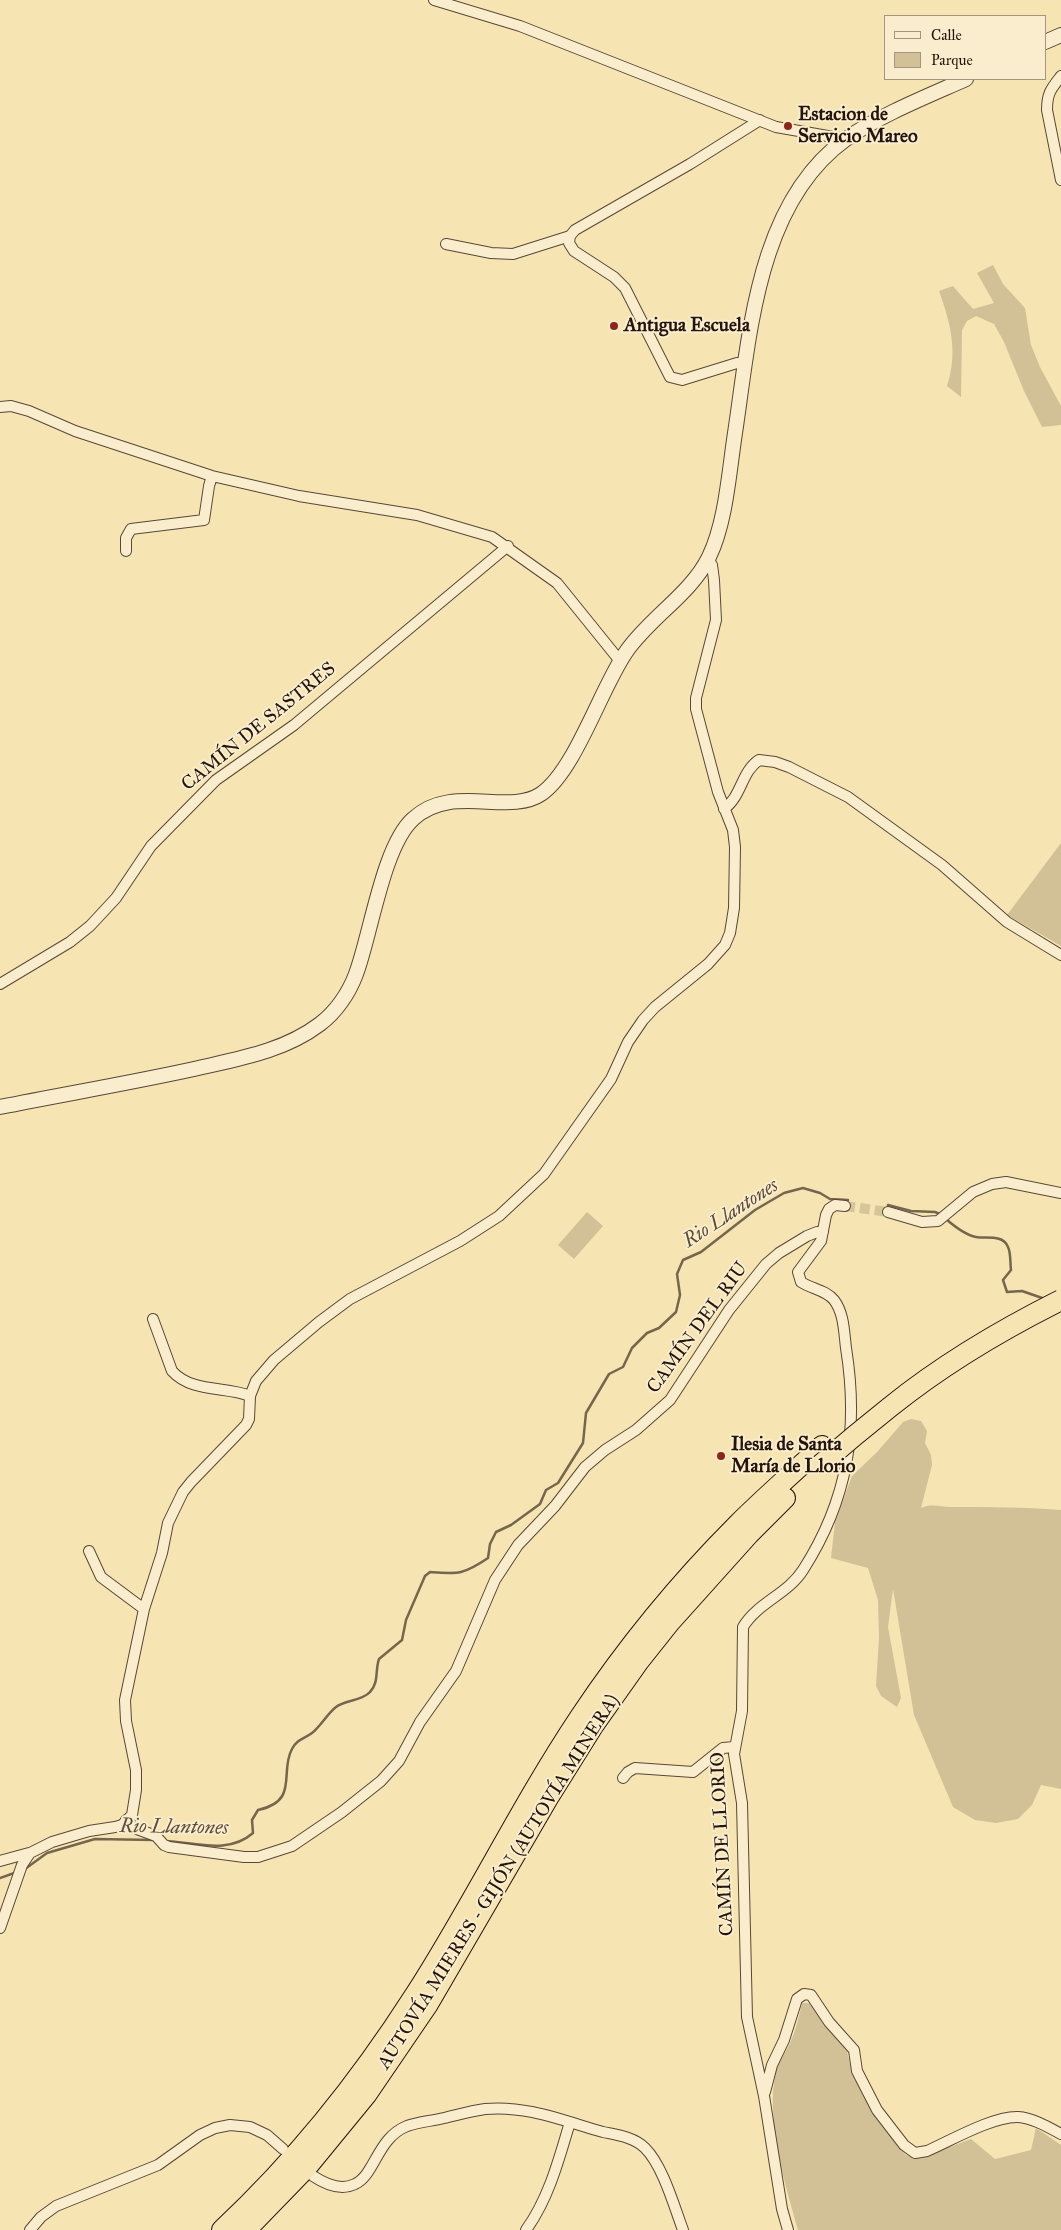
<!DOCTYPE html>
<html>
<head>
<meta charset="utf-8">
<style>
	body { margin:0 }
	#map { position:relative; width:1061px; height:2230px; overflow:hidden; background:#f6e4b2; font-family:"IM FELL Great Primer",serif }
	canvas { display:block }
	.legend { position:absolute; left:884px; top:15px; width:162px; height:65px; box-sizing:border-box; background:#f9edcd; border:1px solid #a39680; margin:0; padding:6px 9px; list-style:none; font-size:15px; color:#23140c }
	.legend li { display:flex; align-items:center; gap:10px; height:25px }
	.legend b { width:25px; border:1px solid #a39680 }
</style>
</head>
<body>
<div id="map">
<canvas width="1061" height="2230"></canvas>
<ul class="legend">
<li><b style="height:6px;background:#f9edcd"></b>Calle</li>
<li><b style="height:14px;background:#d2c196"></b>Parque</li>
</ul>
</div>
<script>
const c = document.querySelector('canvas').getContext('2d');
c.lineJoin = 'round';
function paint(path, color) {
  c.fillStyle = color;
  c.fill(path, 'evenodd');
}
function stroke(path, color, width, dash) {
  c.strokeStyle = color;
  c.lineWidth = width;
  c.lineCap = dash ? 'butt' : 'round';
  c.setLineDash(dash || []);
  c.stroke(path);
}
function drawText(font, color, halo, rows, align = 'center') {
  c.font = font + ' "IM FELL Great Primer",serif';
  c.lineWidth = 4;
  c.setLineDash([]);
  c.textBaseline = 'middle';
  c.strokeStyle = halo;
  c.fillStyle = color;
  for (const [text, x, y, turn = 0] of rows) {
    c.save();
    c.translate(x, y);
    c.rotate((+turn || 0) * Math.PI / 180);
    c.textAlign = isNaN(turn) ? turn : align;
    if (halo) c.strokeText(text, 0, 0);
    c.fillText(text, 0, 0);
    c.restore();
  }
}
paint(new Path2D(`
	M993,265l10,19 22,24 6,37 9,22 21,39v19l-19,2 -18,-36 -20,-49 -10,-18 -18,-8 -9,5 -5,9 -1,67 -14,-11c11,-33 4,-62 -8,-95l14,-5 20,23 21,-6 -17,-30z
	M1061,843v103l-54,-31z
	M587,1212l16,14 -29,33 -16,-14z
	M911,1419l10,2 6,10 -2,12 6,12 1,10 -11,43c11,-5 19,-1 30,-1 37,0 73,0 110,3v279l-20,-4 -9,20 -14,14 -22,4 -21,-3 -22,-13 -39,-92 -21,-126 -5,38 13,71 -4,9 -16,-11 -5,-10 3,-48 -1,-38 -10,-32 -37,-10 4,-36 17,-46 26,-25 25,-29z
	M802,2003h7l38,48 5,23 19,35 35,46 14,3 51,-19 24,20 36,-9 5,-22 25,17v85h-263c-13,-47 -33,-111 -22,-159 2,-10 10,-19 14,-28 6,-12 9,-27 12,-40z`), '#d2c196');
stroke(new Path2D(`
	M888,1205l23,6 24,1 7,3
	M946,1219c8,7 20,16 30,18 10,2 27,-3 32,10 3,6 2,16 3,23l-8,10 4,12 15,-1 23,8
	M165,1841c30,1 63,14 88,-8l-1,-13 6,-10c42,-9 21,-38 34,-61 5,-10 12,-10 20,-16 9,-7 15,-19 24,-26 9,-7 26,-6 34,-15 9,-9 5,-22 9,-33l23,-19 4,-20 19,-44 5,-4c28,2 33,3 58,-14l2,-14 6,-12 15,-7 29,-21 6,-14 12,-7 25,-40 3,-30 23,-39 14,-7 9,-19 15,-15 12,-5 17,-16 4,-17 -3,-21 6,-14 18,-8 54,-42 29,-17 19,-5 17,5 10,6 18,1
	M25,1869l22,-16 48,-14 59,1
	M0,1878l17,-6`), '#76664e', 2.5);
stroke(new Path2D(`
	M845,1206l43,6`), '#d6c599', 10, [10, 5]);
const minor = new Path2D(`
	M434,0l86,26 256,101 69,12
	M1061,76c-10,13 -14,17 -14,34l14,70
	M446,244l45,9 22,1 57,-18
	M746,364l-9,-1 -55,17 -12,-3 -45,-89 -11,-11 -40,-26 -5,-8 1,-7 5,-6 115,-66 70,-44
	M0,407l11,-1 18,5 46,20 137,45 87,20 118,19 75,22 65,46 63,78
	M126,551v-13l5,-9 73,-9 5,-34 3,-10
	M724,809c18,-13 17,-37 35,-49l16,2 14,5 59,30 94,68 65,57 54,33
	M0,984l70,-42 20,-16 26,-28 35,-52 65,-66 78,-55 214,-179
	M888,1212l34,10 16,-1 35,-29 19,-8 14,-2 55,11
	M153,1319l19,52c20,22 53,15 78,25
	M89,1551l12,26 43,32
	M623,1778l5,-6 7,-4 58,4 30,-24 11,-1
	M126,1820l11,9 19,7 8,9 5,2 75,10h14l34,-11 50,-34 39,-31 18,-20 21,-39 36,-51 39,-91 23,-35 37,-39 30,-39 20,-17 31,-20 34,-30 59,-90 37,-46 13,-11 28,-17 10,-4h6
	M0,1861l29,-8
	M0,1928l22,-63 8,-12 22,-11 37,-11 26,-4 7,-2 10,-10 4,-25v-20l-10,-49 -1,-21 19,-91 18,-56 6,-30 15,-31 8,-10 55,-57 3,-6 1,-23 6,-15 18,-21 45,-38 31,-23 110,-58 39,-25 45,-42 67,-95 17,-37 15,-22 12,-13 53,-43 17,-19 5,-12 4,-25 1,-61 -2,-17 -15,-38 -22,-83v-11l20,-78 -2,-40 -2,-15 -4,-6
	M765,2092l7,-27 12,-25 13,-41 7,-5 7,1 18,27 25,28 3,21 20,39 27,35 11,8 12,-2c23,-10 66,-35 91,-34 15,1 30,10 43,17
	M313,2176c12,8 28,15 42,8 20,-9 22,-46 52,-58 11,-4 25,-5 37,-8 13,-3 27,-7 41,-9 41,-4 79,12 118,23 14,3 31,5 42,16 18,18 29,58 38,82
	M30,2230l11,-13 15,-11 102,-41 42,-30 15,-7 15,-3 20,2 17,8 16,14
	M526,2230c23,-32 33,-71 44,-108
	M788,2230l-6,-21 -18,-113 -17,-79 -5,-214 -8,-49 8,-43 1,-84c14,-24 45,-33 60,-57 45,-70 56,-141 43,-222 -2,-16 -2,-35 -12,-48 -8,-10 -22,-11 -33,-18l-3,-10 23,-31 5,-26 3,-6 6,-4 10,1`);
const tertiary = new Path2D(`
	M1045,42l16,-7
	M0,1107c65,-13 130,-24 194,-38 43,-10 89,-17 126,-45 16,-12 29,-31 36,-50 15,-40 27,-128 57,-155 38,-36 95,-3 128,-25 34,-23 60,-106 85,-142 23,-34 65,-58 83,-95 17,-35 20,-85 26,-124 15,-99 22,-230 111,-294 34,-24 82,-43 120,-60`);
const motorway = new Path2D(`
	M222,2230c74,-69 138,-149 193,-235 58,-90 105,-188 165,-278 46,-69 99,-134 158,-193 27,-27 56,-52 84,-78
	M246,2230l61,-63 59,-72 62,-91 120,-206 45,-72 46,-65 31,-39 79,-88 36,-36`);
stroke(minor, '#584836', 12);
stroke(tertiary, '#584836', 16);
stroke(motorway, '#23140c', 22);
stroke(minor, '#f9edcd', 10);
stroke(tertiary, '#f9edcd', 14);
stroke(motorway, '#f6e4b2', 20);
const motorwayBridge = new Path2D(`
	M819,1466c23,-20 47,-40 71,-59 52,-42 111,-77 171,-107`);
stroke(motorwayBridge, '#23140c', 22, []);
stroke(motorwayBridge, '#f6e4b2', 20);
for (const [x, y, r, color] of [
	[788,126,5,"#8f2418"],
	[614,326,5,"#8f2418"],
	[721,1456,5,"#8f2418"]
]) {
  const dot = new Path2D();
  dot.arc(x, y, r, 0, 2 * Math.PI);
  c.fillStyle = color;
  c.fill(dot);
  stroke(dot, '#f9edcd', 2);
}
drawText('bold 19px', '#23140c', '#f9edcd', [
	["Estacion de",798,115],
	["Servicio Mareo",798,137],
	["Antigua Escuela",624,326],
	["Ilesia de Santa",731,1445],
	["María de Llorio",731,1467]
], 'left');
drawText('19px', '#23140c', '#f9edcd', [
	["CAMÍN DE SASTRES",259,727,-39],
	["CAMÍN DEL RIU",698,1328,-54],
	["CAMÍN DE LLORIO",723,1844,-93],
	["AUTOVÍA MIERES - GIJÓN (AUTOVÍA MINERA)",499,1882,-58]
]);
drawText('italic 20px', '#5b4b38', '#f9edcd', [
	["Rio Llantones",731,1214,-33],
	["Rio Llantones",174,1828,1]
]);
</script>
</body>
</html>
